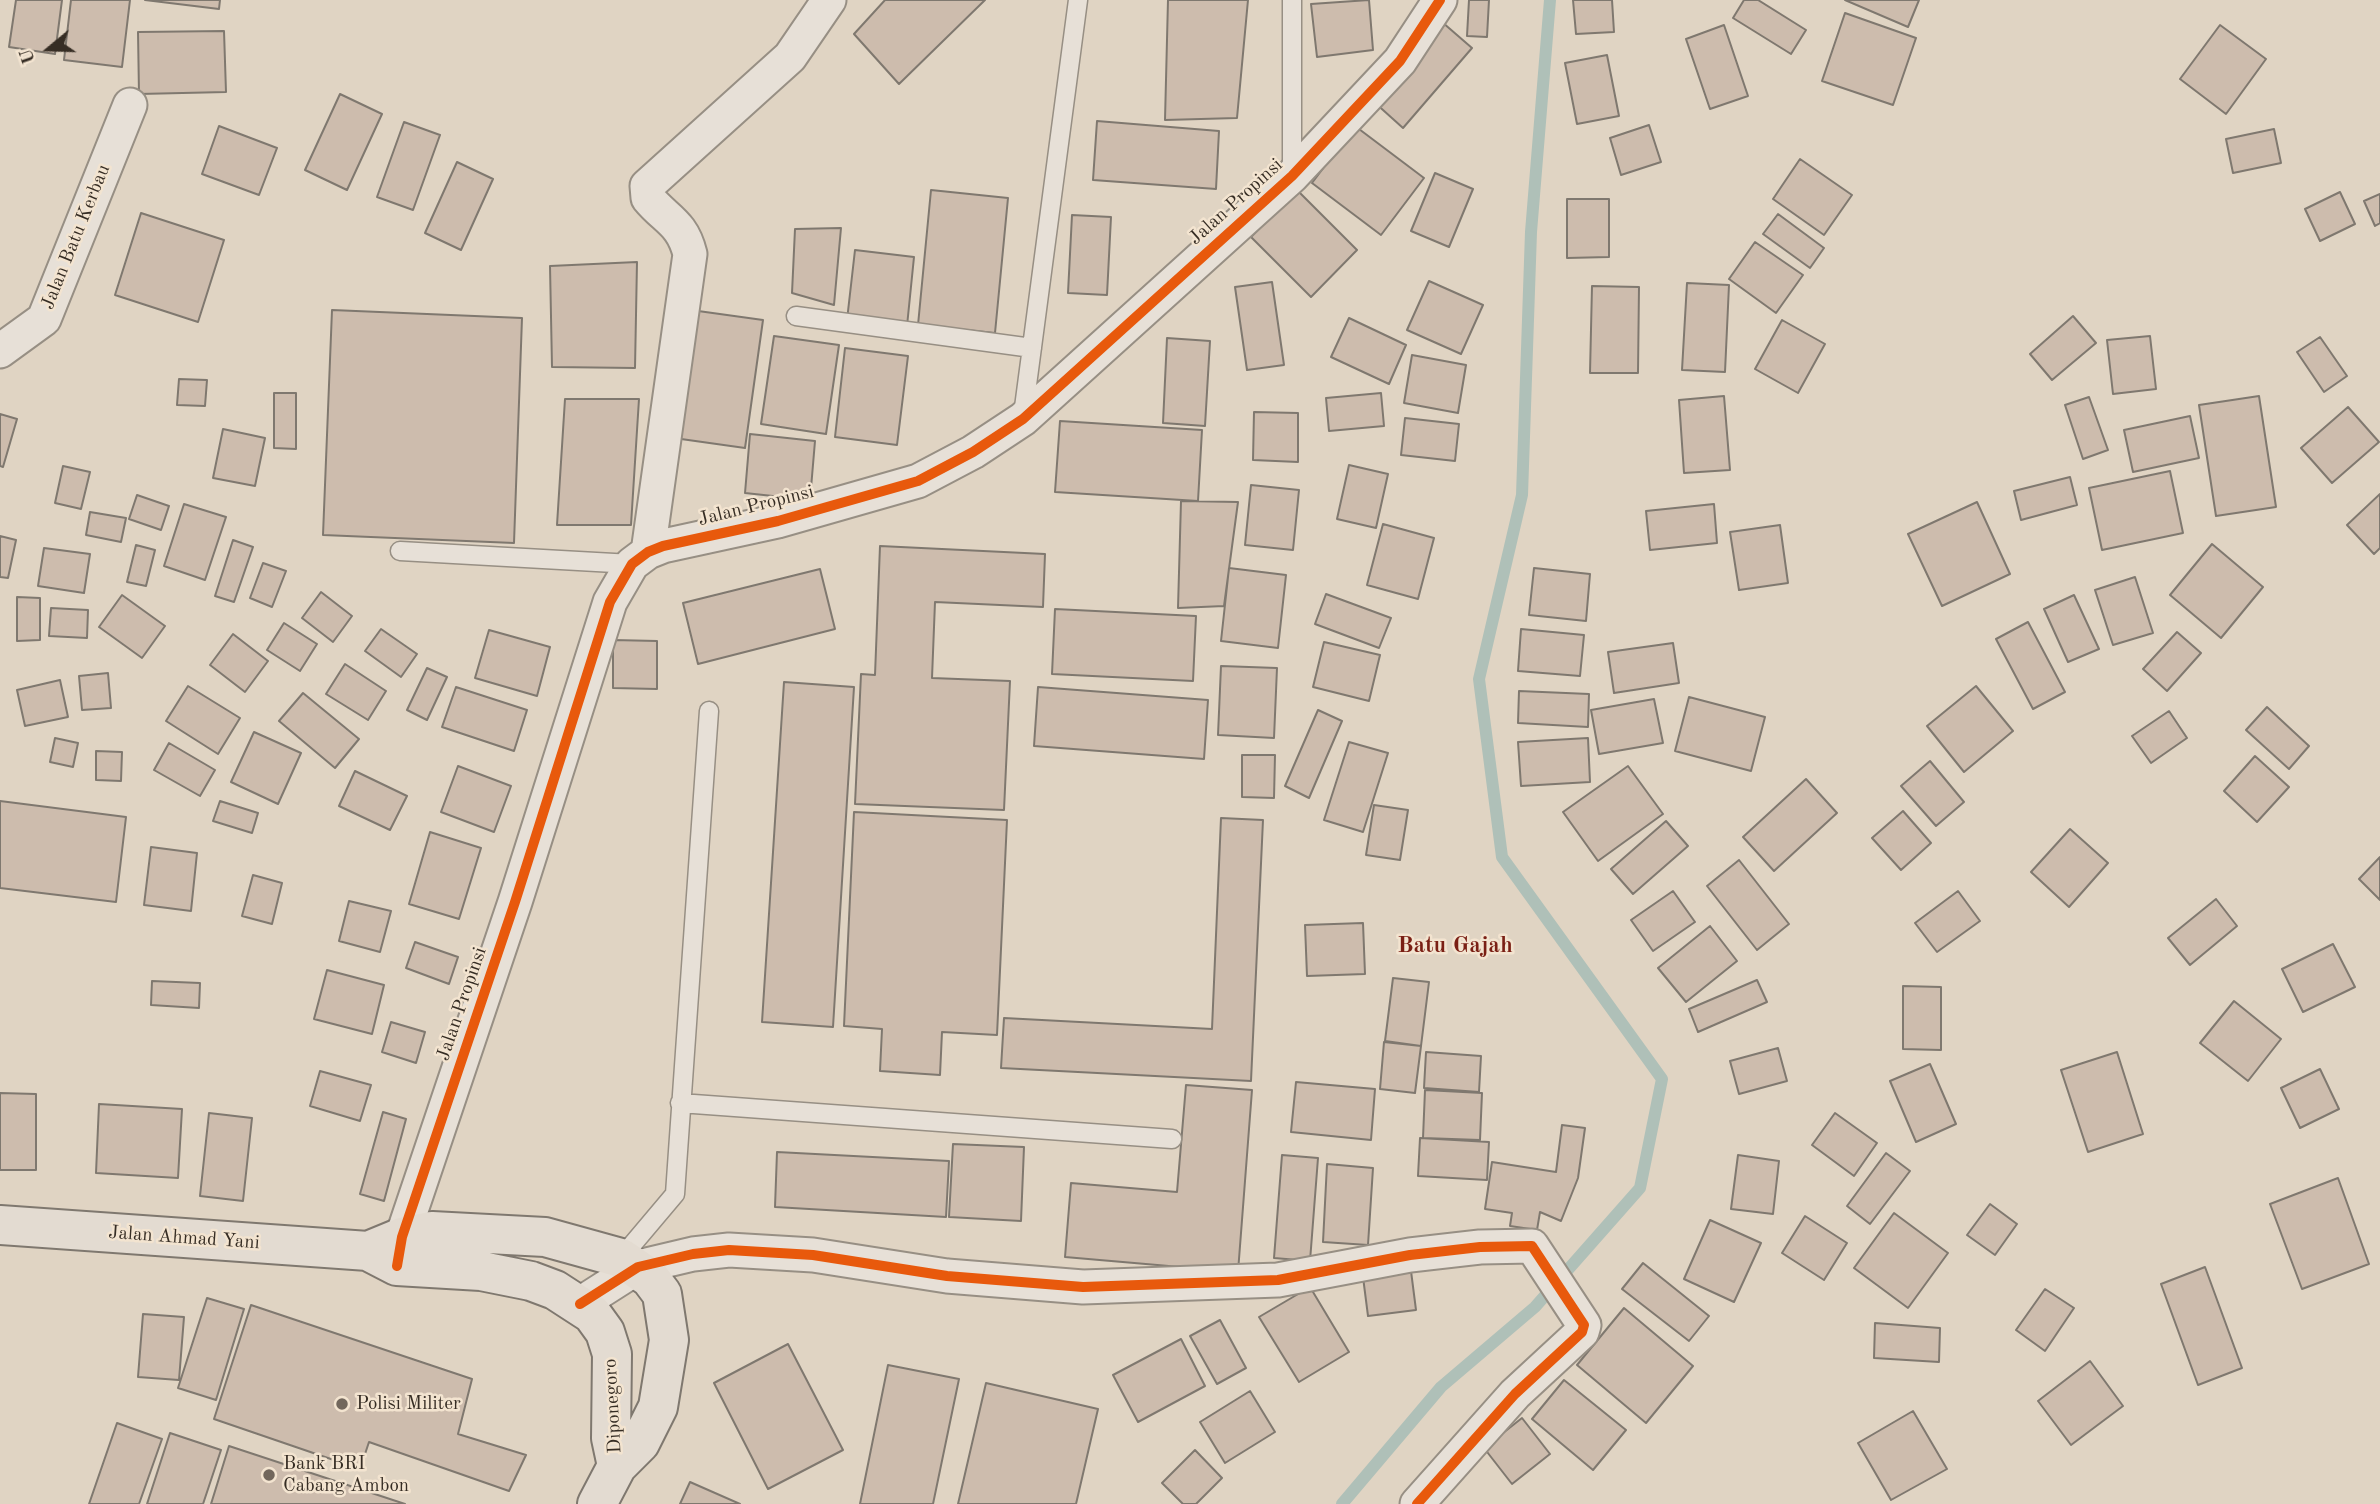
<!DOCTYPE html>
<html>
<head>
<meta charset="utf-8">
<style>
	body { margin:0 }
	#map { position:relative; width:2380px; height:1504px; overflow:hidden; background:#e0d4c3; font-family:"Old Standard TT",serif }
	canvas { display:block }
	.north { position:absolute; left:14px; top:14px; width:70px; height:70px; -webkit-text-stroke:5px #f3e4d0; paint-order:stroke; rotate:251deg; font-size:19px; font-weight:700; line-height:28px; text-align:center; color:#362d24 }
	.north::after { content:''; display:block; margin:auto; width:24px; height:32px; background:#362d24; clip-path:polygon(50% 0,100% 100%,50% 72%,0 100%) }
</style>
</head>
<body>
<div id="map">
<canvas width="2380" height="1504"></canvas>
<div class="north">U</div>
</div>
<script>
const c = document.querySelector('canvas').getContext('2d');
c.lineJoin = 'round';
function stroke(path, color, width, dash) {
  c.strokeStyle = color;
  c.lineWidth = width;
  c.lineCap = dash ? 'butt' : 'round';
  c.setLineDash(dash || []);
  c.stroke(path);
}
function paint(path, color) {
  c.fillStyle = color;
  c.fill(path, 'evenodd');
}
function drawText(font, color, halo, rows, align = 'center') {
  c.font = font + ' "Old Standard TT",serif';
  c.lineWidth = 5;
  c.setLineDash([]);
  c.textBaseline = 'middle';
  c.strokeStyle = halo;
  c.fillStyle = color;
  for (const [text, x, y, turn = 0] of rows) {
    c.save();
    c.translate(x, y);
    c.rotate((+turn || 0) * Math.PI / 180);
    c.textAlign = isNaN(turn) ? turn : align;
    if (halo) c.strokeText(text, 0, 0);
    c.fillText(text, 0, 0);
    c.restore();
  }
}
stroke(new Path2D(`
	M1342,1504l99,-117 94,-80 105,-119 22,-109 -160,-222 -23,-178 43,-184 9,-263 19,-232`), '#afc0b8', 12);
const building = new Path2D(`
	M16,0h46l-7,54 -46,-7z
	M71,0h59l-8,67 -58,-7z
	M145,0h75l-1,9z
	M885,0h100l-86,84 -45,-50z
	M1168,0h80l-11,118 -72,2z
	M1369,0l4,50 -56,7 -6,-53z
	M1469,0h20l-2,37 -20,-1z
	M1573,0h39l2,32 -38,2z
	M1744,0h14l48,30 -15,24 -58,-36z
	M1845,0h74l-11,27z
	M1845,13l71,25 -23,67 -71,-24z
	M1442,22l30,26 -69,80 -30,-27z
	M1724,25l24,71 -38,13 -24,-70z
	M2220,25l46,34 -40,55 -46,-35z
	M224,31l2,61 -87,2 -1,-62z
	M1607,55l12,61 -42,8 -12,-61z
	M340,94l42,20 -35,76 -42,-20z
	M1097,121l122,10 -3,58 -123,-9z
	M404,122l36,13 -27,75 -36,-13z
	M1649,125l12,37 -40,13 -11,-37z
	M219,126l58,22 -18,47 -57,-21z
	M1355,126l69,52 -43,57 -69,-52z
	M2274,129l7,34 -48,10 -7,-34z
	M1800,159l52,36 -28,40 -51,-36z
	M457,162l36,17 -32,71 -36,-17z
	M1435,173l38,16 -24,58 -38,-16z
	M931,190l77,8 -13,135 -77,-8z
	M1297,190l60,60 -46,47 -60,-60z
	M2340,192l15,32 -35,17 -15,-32z
	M2380,194v29l-5,3 -11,-25z
	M1567,199h42v58l-42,1z
	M141,213l83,27 -26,82 -83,-27z
	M1778,214l46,34 -14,20 -47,-34z
	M1072,215l39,2 -4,78 -39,-2z
	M841,228l-7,77 -42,-12 3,-64z
	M1755,242l48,33 -27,38 -47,-34z
	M855,250l59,7 -7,69 -60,-6z
	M637,262l-2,106 -83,-1 -2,-101z
	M1429,281l54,24 -22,49 -54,-24z
	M1272,282l12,83 -37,5 -12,-83z
	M1687,283l42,2 -4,87 -43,-2z
	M1592,286l47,1 -1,86h-48z
	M332,310l190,8 -8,225 -191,-8z
	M691,310l72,10 -18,128 -71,-10z
	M2073,316l23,27 -44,37 -22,-26z
	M1349,318l57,27 -17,39 -58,-27z
	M1782,320l43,24 -27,49 -43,-24z
	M774,336l65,9 -13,89 -65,-10z
	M2150,336l6,53 -43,5 -6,-54z
	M2320,337l27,39 -23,16 -27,-40z
	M1167,338l43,3 -5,85 -42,-3z
	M845,348l63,8 -11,89 -62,-8z
	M1412,355l54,10 -8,48 -54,-10z
	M179,379l28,1 -2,26 -28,-1z
	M274,393h22v56l-22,-1z
	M1381,393l3,33 -55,5 -3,-33z
	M1724,396l6,74 -46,3 -5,-73z
	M2259,396l17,111 -60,9 -17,-111z
	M2089,397l19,53 -25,9 -18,-54z
	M565,399h74l-8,126h-74z
	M2348,407l31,35 -47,41 -31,-35z
	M1254,412l44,1v49l-45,-2z
	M0,414l17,5 -14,48 -3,-1z
	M2190,416l9,42 -66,14 -9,-42z
	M1405,418l54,6 -4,37 -54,-6z
	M1060,421l142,9 -4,71 -143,-9z
	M223,429l42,9 -10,48 -42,-8z
	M750,434l65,7 -5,59 -65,-7z
	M1349,465l39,9 -12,54 -39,-9z
	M63,466l27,6 -9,37 -26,-6z
	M2170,471l13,62 -81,17 -13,-62z
	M2070,477l7,28 -56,15 -7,-29z
	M1251,485l48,5 -6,60 -48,-5z
	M2380,494v54l-6,6 -27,-29z
	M137,495l32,11 -8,24 -32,-11z
	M1181,501l57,1 -14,104 -46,2z
	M1977,502l33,72 -68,32 -34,-72z
	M184,504l42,13 -21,63 -41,-14z
	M1714,504l3,39 -67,7 -4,-39z
	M90,512l36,6 -5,24 -35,-7z
	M1383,524l51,14 -16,61 -51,-14z
	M1780,525l8,58 -49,7 -9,-58z
	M0,536l16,4 -8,38 -8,-1z
	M233,540l20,7 -19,55 -19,-6z
	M2212,544l51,43 -42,51 -51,-43z
	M136,545l19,5 -9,36 -19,-4z
	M880,546l165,8 -2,53 -108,-5 -3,76 78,3 -6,129 -149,-6 6,-130 14,1z
	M44,548l46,6 -6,39 -46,-7z
	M263,563l23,8 -14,36 -22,-9z
	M1229,568l57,7 -8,73 -57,-7z
	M1534,568l56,6 -4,47 -57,-6z
	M820,569l15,60 -137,35 -15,-61z
	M2135,577l18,56 -40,12 -18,-55z
	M321,592l31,24 -19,26 -31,-24z
	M1326,594l65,24 -12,30 -64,-24z
	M122,595l43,31 -23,32 -43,-31z
	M2074,595l25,54 -31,13 -24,-53z
	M17,597l23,1v42l-23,1z
	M51,608l37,2 -1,28 -38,-2z
	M1055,609l141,7 -3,65 -141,-7z
	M2028,622l37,70 -32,17 -37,-70z
	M284,623l33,21 -17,27 -33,-21z
	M381,629l36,25 -16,23 -36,-26z
	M1521,629l63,6 -4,41 -62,-5z
	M489,630l61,17 -13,49 -62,-18z
	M2177,632l24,21 -34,38 -24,-22z
	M233,634l35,27 -23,31 -35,-27z
	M613,640l44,1v48l-44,-1z
	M1324,642l56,13 -11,46 -56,-14z
	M1673,643l6,40 -65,10 -6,-41z
	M345,664l41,27 -18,29 -42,-26z
	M1221,666l56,2 -3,70 -56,-3z
	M427,668l20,9 -20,43 -20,-10z
	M108,673l3,35 -29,2 -3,-34z
	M60,680l8,37 -43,9 -8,-36z
	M784,682l70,5 -21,340 -71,-5z
	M188,686l52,32 -22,36 -52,-33z
	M1976,686l37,45 -49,41 -37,-46z
	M456,687l71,23 -13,41 -72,-24z
	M1038,687l170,13 -4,59 -170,-13z
	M1519,691l70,3 -1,33 -70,-4z
	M303,693l56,46 -24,29 -56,-47z
	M1689,697l76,20 -14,54 -76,-20z
	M1654,699l9,44 -64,11 -8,-44z
	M2267,707l42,39 -20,23 -43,-39z
	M1318,710l24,11 -33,77 -24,-12z
	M2169,711l18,27 -36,25 -19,-27z
	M254,732l47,21 -23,51 -47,-22z
	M55,738l23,5 -5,24 -23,-5z
	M1588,738l2,44 -69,4 -3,-44z
	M1349,742l39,11 -25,79 -39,-12z
	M169,743l46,27 -15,26 -46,-26z
	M96,751l26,1 -1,29 -25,-1z
	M1242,755h33l-1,43 -32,-1z
	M2255,756l34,31 -32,35 -33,-31z
	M1930,761l34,41 -28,24 -35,-40z
	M458,766l53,20 -17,46 -53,-20z
	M1628,766l35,48 -65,47 -35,-49z
	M355,771l52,25 -17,34 -51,-24z
	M1806,779l31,34 -63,58 -31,-34z
	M0,801l126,16 -10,85 -116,-14z
	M220,801l38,12 -6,20 -39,-12z
	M1374,805l34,5 -8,50 -34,-5z
	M1903,811l28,32 -30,27 -29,-32z
	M854,812l153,8 -10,215 -55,-3 -2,43 -60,-4 2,-42 -38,-3z
	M1221,818l42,2 -12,261 -250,-13 3,-50 208,11z
	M1666,821l22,25 -55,48 -22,-25z
	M2070,829l38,34 -39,44 -38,-35z
	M430,832l51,16 -22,71 -50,-15z
	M151,847l46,6 -6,58 -47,-6z
	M2380,857v43l-21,-21z
	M1739,860l50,64 -32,26 -50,-64z
	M253,875l29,8 -10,41 -30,-8z
	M1673,891l22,31 -42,29 -22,-31z
	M1958,891l22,30 -43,31 -22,-29z
	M2216,899l21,27 -47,39 -22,-27z
	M349,901l42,10 -11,41 -41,-11z
	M1363,923l2,51 -58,2 -2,-51z
	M1710,926l27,35 -51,41 -28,-34z
	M415,942l43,15 -9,27 -43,-16z
	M2333,944l22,43 -52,25 -21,-43z
	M327,970l57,15 -12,49 -58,-15z
	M1393,978l36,4 -8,64 -36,-5z
	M1757,980l10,22 -69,30 -9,-23z
	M152,981l48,2 -1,25 -48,-3z
	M1903,986l38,1v63l-38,-1z
	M2234,1001l47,38 -33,42 -48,-38z
	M391,1022l34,10 -9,31 -34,-11z
	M1384,1042l37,4 -6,47 -35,-4z
	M1778,1048l9,33 -48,13 -9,-33z
	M1426,1052l55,4 -2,36 -55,-4z
	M2117,1052l26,82 -55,18 -27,-82z
	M1930,1064l26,60 -40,18 -26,-61z
	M2320,1069l19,40 -39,19 -19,-40z
	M320,1071l51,14 -11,36 -50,-15z
	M1296,1082l79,7 -4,51 -80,-8z
	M1186,1085l66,5 -14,182 -173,-15 6,-74 106,9z
	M1425,1090l57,3 -2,47 -57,-2z
	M0,1093l36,1v76h-36z
	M99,1104l83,5 -4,69 -82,-5z
	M383,1112l23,7 -22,82 -24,-7z
	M209,1113l43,5 -9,83 -43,-5z
	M1835,1113l42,30 -23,33 -42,-31z
	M1562,1125l23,3 -7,50 -17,43 -21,-9 -3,18 -27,-4 2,-13 -27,-4 7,-47 64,10z
	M1420,1138l69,4 -2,38 -69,-4z
	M953,1144l71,3 -3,74 -72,-4z
	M777,1152l172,9 -3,56 -171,-10z
	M1886,1153l24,18 -40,53 -23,-18z
	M1282,1155l36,3 -8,103 -36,-3z
	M1738,1155l41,6 -6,53 -42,-5z
	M1327,1164l46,4 -5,77 -45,-3z
	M2338,1178l31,86 -67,25 -32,-85z
	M1990,1204l27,20 -22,31 -28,-20z
	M1894,1213l54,40 -40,55 -54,-40z
	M1805,1216l42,27 -23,37 -42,-27z
	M1710,1220l51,23 -27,59 -50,-23z
	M1643,1263l66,53 -20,25 -67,-52z
	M2205,1267l37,101 -44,17 -37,-101z
	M1411,1271l5,39 -48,6 -5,-39z
	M1310,1287l39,65 -50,30 -40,-65z
	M2045,1289l29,19 -29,43 -29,-21z
	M207,1298l37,11 -28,91 -38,-12z
	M251,1305l221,74 -14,55 68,21 -17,36 -140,-49 -9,27 -146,-50z
	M1624,1308l69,58 -47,57 -69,-58z
	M143,1314l41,3 -5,63 -41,-3z
	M1220,1320l26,48 -29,16 -27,-48z
	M1875,1323l65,5 -1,34 -65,-4z
	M1181,1339l24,47 -67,36 -25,-47z
	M788,1344l55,106 -75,39 -54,-106z
	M2090,1361l33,45 -52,39 -33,-44z
	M888,1365l71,14 -26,125h-73z
	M1564,1380l62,50 -33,40 -61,-51z
	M986,1383l112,26 -22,95h-118z
	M1250,1391l25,41 -50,31 -25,-41z
	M1913,1411l34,58 -56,31 -33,-57z
	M1522,1418l28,36 -38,30 -28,-36z
	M117,1423l45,16 -23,65h-50z
	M170,1433l51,17 -18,54h-56z
	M229,1446l176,58h-194z
	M1195,1450l27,28 -26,26h-13l-21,-21z
	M690,1482l50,22h-60z`);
paint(building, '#cdbcad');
stroke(building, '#7f786f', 2);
const lane = new Path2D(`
	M1292,173v-173
	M796,316l236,32
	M1023,415l55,-415
	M400,551l232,13
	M680,1103l492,36
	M621,1258l54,-64 34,-483`);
const street = new Path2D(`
	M0,351l44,-32 86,-214
	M648,552l42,-298c-8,-32 -24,-34 -42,-56l-1,-12 143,-129 39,-57
	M398,1261l4,-24 113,-335 95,-300 22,-38 16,-12 15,-6 115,-25 140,-40 55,-29 50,-33 269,-243 108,-115 40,-61
	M580,1304l58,-37 55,-13 36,-4 84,5 134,21 136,11 195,-7 132,-25 70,-8 52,-1 52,79 -2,7 -67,62 -98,110`);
const highway = new Path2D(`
	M0,1225l368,26 29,15 84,5 50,10 24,9 37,24 13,18 7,22 -1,84 6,28
	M368,1251l34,-14 30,-6 113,6 76,21 29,20 12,16 7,46 -11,67 -18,36 -23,23 -20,38`);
stroke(lane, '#978f84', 21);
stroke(street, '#978f84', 37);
stroke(highway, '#7f786f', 42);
stroke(lane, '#e7e0d7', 18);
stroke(street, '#e7e0d7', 33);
stroke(highway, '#e3dbd1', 38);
stroke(new Path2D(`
	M397,1266l5,-29 113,-335 95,-300 22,-38 16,-12 15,-6 115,-25 140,-40 55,-29 50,-33 269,-243 108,-115 40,-61
	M580,1304l58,-37 55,-13 36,-4 84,5 134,21 136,11 195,-7 132,-25 70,-8 52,-1 52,79 -2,7 -67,62 -98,110`), '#e8590c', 10);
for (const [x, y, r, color] of [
	[342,1404,7,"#72675c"],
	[269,1475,7,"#72675c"]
]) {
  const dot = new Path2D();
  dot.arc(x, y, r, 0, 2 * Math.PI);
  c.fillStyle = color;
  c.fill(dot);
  stroke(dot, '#f3e4d0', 2.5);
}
drawText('19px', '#362d24', '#f3e4d0', [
	["Jalan Propinsi",1236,202,-42],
	["Jalan Batu Kerbau",76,237,-68],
	["Jalan Propinsi",756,506,-14],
	["Jalan Propinsi",462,1004,-71],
	["Jalan Ahmad Yani",184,1238,4],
	["Diponegoro",613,1406,-93]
]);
drawText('19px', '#362d24', '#f3e4d0', [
	["Polisi Militer",356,1404],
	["Bank BRI",283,1464],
	["Cabang Ambon",283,1486]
], 'left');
drawText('bold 23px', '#7a1f14', '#f3e4d0', [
	["Batu Gajah",1455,946]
]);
</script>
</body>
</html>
